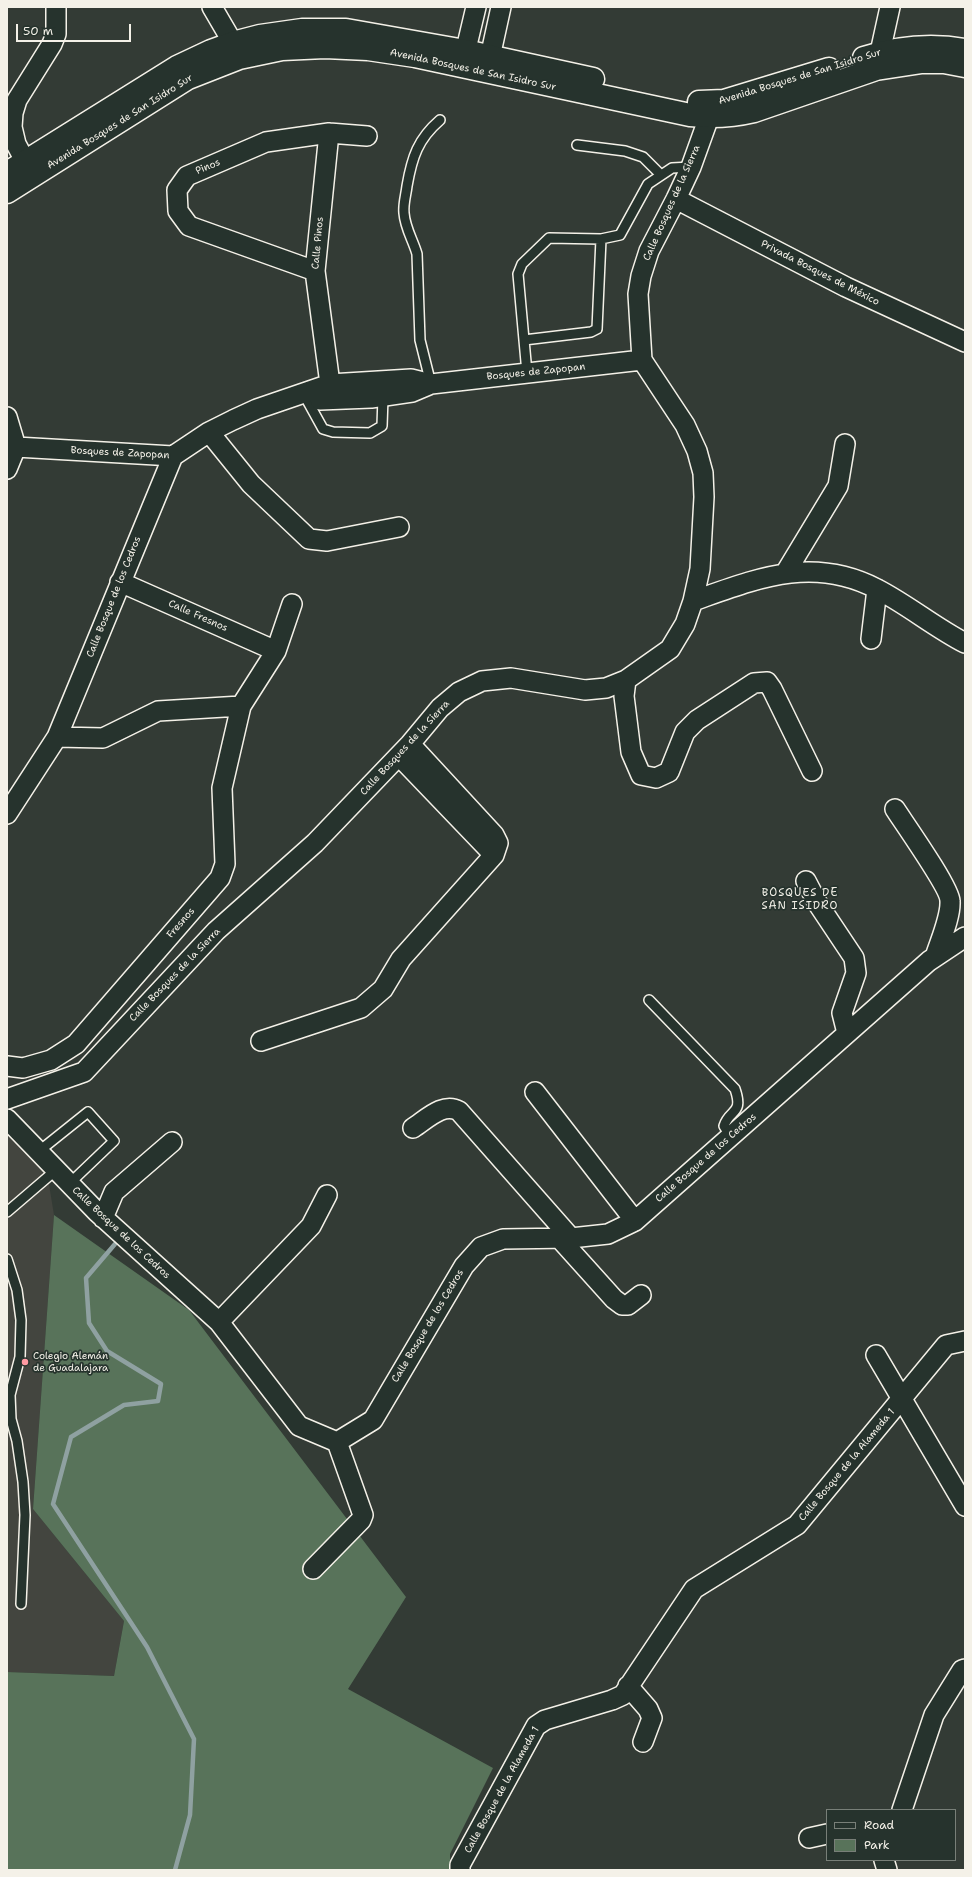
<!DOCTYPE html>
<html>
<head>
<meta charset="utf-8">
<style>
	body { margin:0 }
	#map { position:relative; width:972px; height:1877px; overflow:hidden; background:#333b35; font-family:"Shantell Sans",sans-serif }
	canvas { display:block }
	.frame { position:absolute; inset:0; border:8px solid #f4f1e8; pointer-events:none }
	.legend { position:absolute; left:826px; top:1809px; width:130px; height:52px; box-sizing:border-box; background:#26332d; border:1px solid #787f78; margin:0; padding:5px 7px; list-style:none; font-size:12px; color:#f4f1e8 }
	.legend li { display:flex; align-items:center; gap:8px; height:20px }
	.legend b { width:20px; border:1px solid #787f78 }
	.scale { position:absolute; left:16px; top:24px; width:115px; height:18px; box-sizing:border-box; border:2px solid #f4f1e8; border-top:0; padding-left:5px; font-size:12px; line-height:14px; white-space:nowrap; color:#f4f1e8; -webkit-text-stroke:3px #26332d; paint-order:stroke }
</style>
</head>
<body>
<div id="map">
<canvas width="972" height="1877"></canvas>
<div class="frame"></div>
<ul class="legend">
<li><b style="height:5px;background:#26332d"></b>Road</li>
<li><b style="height:11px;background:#58735a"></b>Park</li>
</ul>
<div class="scale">50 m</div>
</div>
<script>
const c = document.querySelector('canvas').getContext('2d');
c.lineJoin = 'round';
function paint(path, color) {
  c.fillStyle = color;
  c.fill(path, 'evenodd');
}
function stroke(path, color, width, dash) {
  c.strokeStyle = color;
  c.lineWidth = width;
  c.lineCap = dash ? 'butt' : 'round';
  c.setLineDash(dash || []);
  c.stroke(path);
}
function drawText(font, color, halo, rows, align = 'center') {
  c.font = font + ' "Shantell Sans",sans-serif';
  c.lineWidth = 3.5;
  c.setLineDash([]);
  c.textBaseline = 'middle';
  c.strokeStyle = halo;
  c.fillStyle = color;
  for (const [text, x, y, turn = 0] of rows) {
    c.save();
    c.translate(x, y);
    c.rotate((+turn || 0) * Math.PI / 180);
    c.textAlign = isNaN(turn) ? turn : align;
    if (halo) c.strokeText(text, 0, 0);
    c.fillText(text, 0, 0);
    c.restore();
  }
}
paint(new Path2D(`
	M7,1134l40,38 7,43 -21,294 91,112 -10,55 -107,-4z`), '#43453f');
paint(new Path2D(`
	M54,1215l135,95 217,287 -58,92 145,79 -43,86v16h-443v-198l107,4 10,-55 -91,-112z`), '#58735a');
stroke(new Path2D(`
	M115,1244l-29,34 3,45 18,28 54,33 -3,17 -34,4 -53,32 -18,67 94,143 47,92 -4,76 -15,55`), '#8fa1a1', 4.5);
const lane = new Path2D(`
	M577,145l48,6 18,6 18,18
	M524,340l67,-8 6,-3 4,-90
	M527,373l-9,-99 4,-10 27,-26 52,1 19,-4 28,-51 24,-16 19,-1
	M431,384l-11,-44 -3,-86c-4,-14 -12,-26 -13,-41 -1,-9 2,-18 3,-27 5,-29 11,-47 33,-66
	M305,392l2,8 16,29 10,3 37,1 12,-7 1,-29
	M649,1000l86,89c9,26 -6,20 -11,37l7,11
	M38,1152l50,-40 26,29 -45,43
	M7,1212l49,-42
	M7,1259l10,31 4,30 -1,37 -10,38 1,24 6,22 6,41 2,33 -4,89`);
const street = new Path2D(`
	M212,7l21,36 6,14
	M462,66l14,-59
	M877,66l13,-59
	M487,71l14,-64
	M329,133l-14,138 17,128
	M32,174l-16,-30 -4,-17 1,-14 4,-13 35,-56 4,-10v-27
	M676,199l170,88 119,55
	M315,271l-126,-45 -11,-15 -1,-21 10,-14 79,-34 63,-9 38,3
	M320,400l51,-2 41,-6 19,-8
	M7,417l9,30 -9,22
	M209,432l42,52 58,55 18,2 72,-14
	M16,447l157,9 36,-24 24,-12 24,-11 73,-25 81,-5 20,5 211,-24
	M786,572l52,-86 7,-42
	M120,582l156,69
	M693,601c63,-22 119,-46 184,-12 31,16 57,38 88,54
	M871,639l6,-50
	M626,680l-2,16 7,56 10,23 15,3 13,-6 16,-40 12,-12 57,-37 13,-1 5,7 40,82
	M57,737l46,1 55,-27 83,-5
	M399,756l95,99
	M895,809c9,14 55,79 55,92 1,16 -10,40 -15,56
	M7,814l50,-77 116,-281
	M806,881l12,23 36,54 2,15 -14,40 5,20
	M261,1041l100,-33 22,-19 18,-30 93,-104 4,-12 -4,-8 -84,-91
	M7,1066l16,2 28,-8 25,-16 144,-166 5,-14 -3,-76 19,-82 35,-55 16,-47
	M535,1092l100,129
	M7,1099l77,-27 132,-141 99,-88 95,-99 30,-36 19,-16 23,-11 29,-3 74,12 21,-2 20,-8 44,-31 15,-25 8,-23 7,-32 4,-72 -1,-24 -6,-22 -12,-26 -43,-65 -4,-66 3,-18 8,-25 27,-52 15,-32 18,-50 1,-14
	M7,1119l90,93 122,110 80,104 38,16 36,-22 91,-154 17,-19 22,-8 68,-1 37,-4 27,-13 294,-260 36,-24
	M413,1128c14,-9 30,-26 46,-17l112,127
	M103,1218l11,-26 58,-50
	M560,1239l54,60 8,6h6l13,-10
	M219,1322l92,-96 16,-31
	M876,1355l89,151
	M313,1569l48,-49 2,-5 -26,-73
	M628,1686l20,23 4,9 -9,24
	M902,1810l32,-95 28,-45 3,-1
	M809,1838l18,-4
	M884,1860l3,10
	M460,1870v-5l76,-139 9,-6 67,-20 11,-5 71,-106 103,-64 149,-180 19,-4`);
const secondary = new Path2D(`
	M864,58c34,-11 66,-14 101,-8
	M699,102l25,-1 105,-32
	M7,173l170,-106 34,-16 22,-8 27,-7 42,-6h44l119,21 128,28
	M7,192l181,-114 51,-20 43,-9 43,-2 43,2 47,7 275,59c22,2 43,1 64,-4l122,-42 46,-7h22l21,4`);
stroke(lane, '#f4f1e8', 12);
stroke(street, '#f4f1e8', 22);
stroke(secondary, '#f4f1e8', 25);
stroke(lane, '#26332d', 9);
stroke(street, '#26332d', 19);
stroke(secondary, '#26332d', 22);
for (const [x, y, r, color] of [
	[25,1362,4,"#ff9aa2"]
]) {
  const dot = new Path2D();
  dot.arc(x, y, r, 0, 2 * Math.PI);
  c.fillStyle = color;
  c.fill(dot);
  stroke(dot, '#26332d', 1.5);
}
drawText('10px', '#f4f1e8', '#26332d', [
	["Avenida Bosques de San Isidro Sur",473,70,12],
	["Avenida Bosques de San Isidro Sur",800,77,-17],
	["Avenida Bosques de San Isidro Sur",120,122,-32],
	["Pinos",208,167,-23],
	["Calle Bosques de la Sierra",672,203,-66],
	["Calle Pinos",318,243,-85],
	["Privada Bosques de México",820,273,27],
	["Bosques de Zapopan",536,372,-6],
	["Bosques de Zapopan",120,453,3],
	["Calle Bosque de los Cedros",114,597,-68],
	["Calle Fresnos",198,616,24],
	["Calle Bosques de la Sierra",405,748,-47],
	["Fresnos",181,923,-49],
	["Calle Bosques de la Sierra",175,975,-46],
	["Calle Bosque de los Cedros",706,1158,-41],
	["Calle Bosque de los Cedros",121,1233,43],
	["Calle Bosque de los Cedros",428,1326,-59],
	["Calle Bosque de la Alameda 1",847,1465,-50],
	["Calle Bosque de la Alameda 1",502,1790,-61]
]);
drawText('10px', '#f4f1e8', '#26332d', [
	["Colegio Alemán",33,1356],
	["de Guadalajara",33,1368]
], 'left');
c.letterSpacing = '1px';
drawText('11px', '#f4f1e8', '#26332d', [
	["BOSQUES DE",800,893],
	["SAN ISIDRO",800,906]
]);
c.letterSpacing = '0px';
</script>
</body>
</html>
